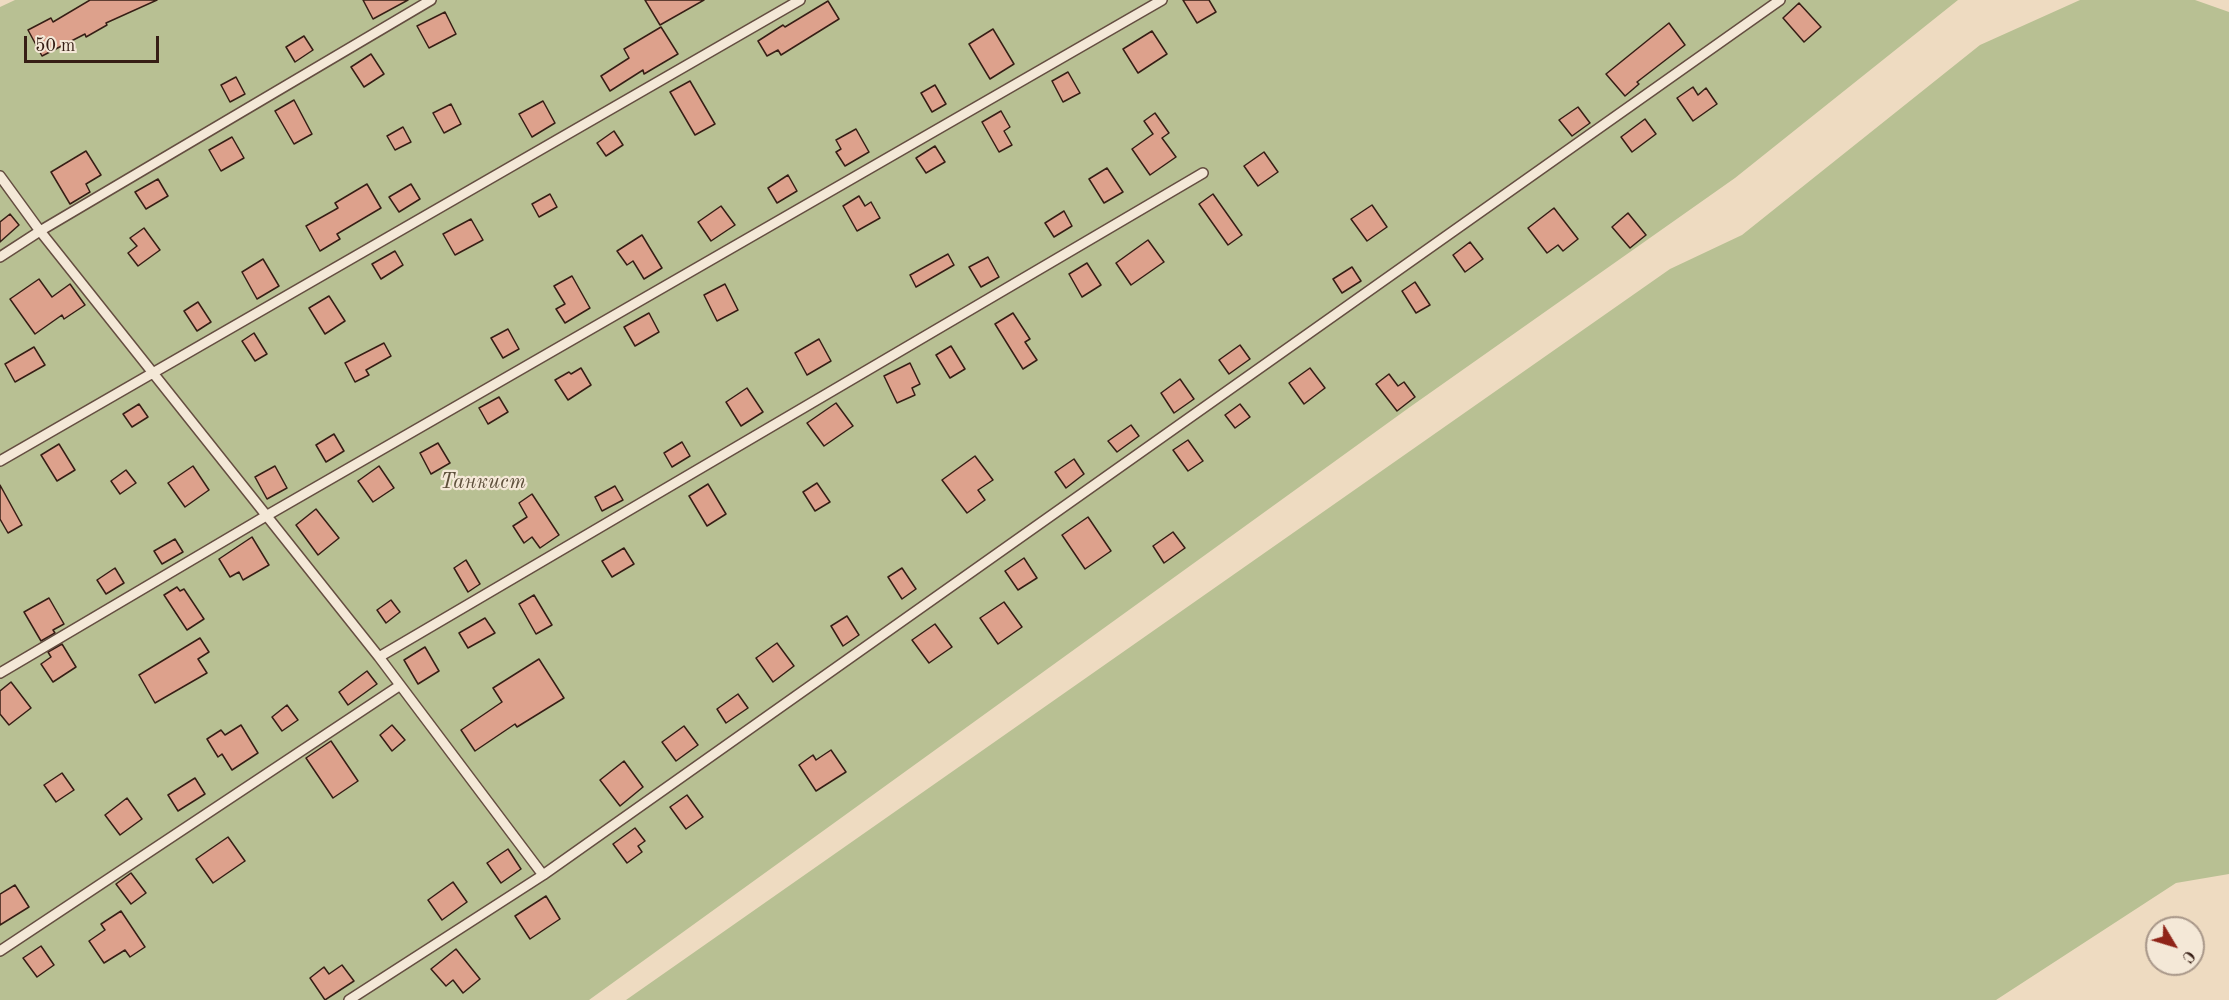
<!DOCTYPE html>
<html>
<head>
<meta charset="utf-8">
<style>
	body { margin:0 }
	#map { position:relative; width:2229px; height:1000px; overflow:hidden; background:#eedbc1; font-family:"Old Standard TT",serif }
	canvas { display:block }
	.north { position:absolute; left:2145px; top:916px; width:60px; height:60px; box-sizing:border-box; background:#f4e8d7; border:2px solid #a89789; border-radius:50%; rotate:128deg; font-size:16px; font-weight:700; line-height:24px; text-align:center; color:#361e15 }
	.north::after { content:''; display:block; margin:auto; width:21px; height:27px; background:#8f2418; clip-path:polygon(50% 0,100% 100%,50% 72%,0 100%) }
	.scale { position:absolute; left:24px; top:36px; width:135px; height:27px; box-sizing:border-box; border:3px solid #361e15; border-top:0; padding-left:8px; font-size:18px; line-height:21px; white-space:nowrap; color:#361e15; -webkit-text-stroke:4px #f4e8d7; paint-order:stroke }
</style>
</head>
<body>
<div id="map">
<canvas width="2229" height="1000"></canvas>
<div class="north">С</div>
<div class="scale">50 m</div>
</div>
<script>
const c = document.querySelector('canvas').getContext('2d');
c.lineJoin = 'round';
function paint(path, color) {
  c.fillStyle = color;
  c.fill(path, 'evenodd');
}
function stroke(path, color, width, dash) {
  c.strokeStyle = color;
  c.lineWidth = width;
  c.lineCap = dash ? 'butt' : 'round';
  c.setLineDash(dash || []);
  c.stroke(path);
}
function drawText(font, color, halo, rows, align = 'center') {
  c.font = font + ' "Old Standard TT",serif';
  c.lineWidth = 4.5;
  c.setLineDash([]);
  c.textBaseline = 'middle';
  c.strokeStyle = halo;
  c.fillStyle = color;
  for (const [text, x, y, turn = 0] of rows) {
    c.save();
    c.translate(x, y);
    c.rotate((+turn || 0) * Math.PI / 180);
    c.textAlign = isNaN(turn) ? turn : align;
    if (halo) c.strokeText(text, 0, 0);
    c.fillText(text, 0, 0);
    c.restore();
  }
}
paint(new Path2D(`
	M15,0h1943l-223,178 -325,229 -821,593h-589v-993z
	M2080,0h115l34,12v862l-53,9 -180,117h-1370l1044,-731 72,-34 238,-190z`), '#b8c093');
const building = new Path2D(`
	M90,0h67l-51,23 1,2 -21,12 -1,-3 -43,22 -14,-26 23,-12 2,4z
	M363,0h45l-35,19z
	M645,0h59l-44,25z
	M1183,0h26l7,12 -19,11z
	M828,1l11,18 -58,36 -3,-5 -11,6 -9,-15 25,-16 2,2z
	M1799,3l22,24 -17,15 -21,-24z
	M445,12l11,22 -27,14 -12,-22z
	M1669,23l16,22 -48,37 2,2 -14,12 -19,-22z
	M661,27l17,27 -34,20 -1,-4 -33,21 -9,-15 28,-18 -5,-9z
	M993,29l21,35 -24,15 -21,-35z
	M1152,31l15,23 -29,19 -15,-24z
	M304,36l9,14 -18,12 -9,-15z
	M371,54l13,20 -20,13 -13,-20z
	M1068,72l12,21 -17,9 -11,-21z
	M236,77l9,17 -15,8 -9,-17z
	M690,81l25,43 -20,11 -25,-43z
	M935,85l11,19 -14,8 -11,-19z
	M1693,87l5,8 8,-7 11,16 -24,17 -16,-23z
	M294,100l18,34 -18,10 -19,-33z
	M543,101l12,22 -23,14 -13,-23z
	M451,104l10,20 -17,9 -11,-20z
	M1578,107l12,16 -18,13 -13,-16z
	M1001,111l9,16 -6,4 8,14 -13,7 -17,-30z
	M1155,113l14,20 -7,5 14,19 -26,18 -18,-26 21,-15 -9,-13z
	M1645,119l11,15 -24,18 -11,-15z
	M403,127l8,15 -16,8 -8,-14z
	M856,129l13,23 -24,14 -9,-14 5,-3 -5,-9z
	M614,131l9,14 -17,11 -9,-13z
	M232,137l12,21 -23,13 -12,-21z
	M935,146l10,16 -19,11 -10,-15z
	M86,151l15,24 -15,9 4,8 -20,12 -19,-32z
	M1264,152l14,20 -20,14 -14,-20z
	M1107,168l16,24 -19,11 -15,-24z
	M788,175l9,16 -20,12 -9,-15z
	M158,179l10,17 -22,13 -11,-17z
	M367,184l14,24 -44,26 3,5 -20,12 -14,-25 32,-18 -3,-5z
	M411,184l9,15 -21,13 -10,-15z
	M550,194l7,13 -18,10 -7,-13z
	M1213,194l29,41 -14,10 -29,-41z
	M859,196l6,10 6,-4 9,16 -23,13 -14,-25z
	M1372,205l15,22 -20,14 -16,-22z
	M721,206l14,19 -24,16 -13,-19z
	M1554,208l24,31 -15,12 -5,-6 -11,8 -19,-25z
	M1064,211l8,15 -18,11 -9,-14z
	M1628,213l18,22 -16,13 -18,-21z
	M10,214l9,11 -19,17v-20z
	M471,219l12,21 -28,15 -12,-21z
	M144,228l16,22 -22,16 -10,-13 9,-7 -7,-8z
	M642,235l20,33 -18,11 -11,-18 -6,4 -10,-14z
	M1148,240l16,22 -33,23 -15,-22z
	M1470,242l13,17 -18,13 -12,-17z
	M395,251l8,14 -22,14 -9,-15z
	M948,254l6,11 -38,22 -6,-12z
	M988,257l11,20 -18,10 -12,-20z
	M263,259l16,27 -22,13 -15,-27z
	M1087,263l14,22 -19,12 -13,-23z
	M1352,267l9,14 -19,12 -9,-14z
	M572,276l18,32 -25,15 -9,-14 9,-5 -11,-18z
	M39,279l13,18 18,-13 15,21 -21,14 -2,-4 -27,19 -25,-35z
	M1415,282l15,23 -14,8 -14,-22z
	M725,284l13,26 -21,11 -13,-26z
	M329,296l16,25 -20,13 -16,-26z
	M198,302l13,20 -14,9 -13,-20z
	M649,313l10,19 -24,14 -11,-19z
	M1013,313l17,26 -5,3 12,18 -14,9 -28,-45z
	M508,329l11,20 -16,9 -12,-20z
	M254,333l13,21 -12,7 -13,-20z
	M819,339l12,22 -24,14 -12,-22z
	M384,343l7,13 -25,14 3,5 -14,7 -10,-19z
	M1240,345l10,14 -21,15 -10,-14z
	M951,346l14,23 -15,9 -14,-23z
	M34,347l11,18 -30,17 -10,-18z
	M910,363l10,21 -8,4 3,7 -18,8 -13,-27z
	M581,368l10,17 -23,15 -13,-20 14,-8 2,2z
	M1310,368l15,20 -21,16 -15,-21z
	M1389,374l9,12 6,-4 11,15 -18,14 -21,-27z
	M1180,379l14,20 -20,14 -13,-20z
	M747,388l16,24 -22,14 -15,-24z
	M499,397l9,15 -20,12 -9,-16z
	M836,403l17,23 -29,20 -17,-23z
	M139,404l9,13 -16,10 -9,-13z
	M1240,404l10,13 -15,11 -10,-13z
	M1131,425l8,11 -22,16 -9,-11z
	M334,434l10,17 -18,11 -10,-17z
	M1188,440l15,21 -15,10 -15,-21z
	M682,442l8,14 -18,11 -8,-14z
	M438,443l12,20 -19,11 -11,-21z
	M59,444l16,26 -18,11 -16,-26z
	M975,456l18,24 -15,10 7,10 -18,13 -25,-33z
	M1074,459l10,15 -18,14 -11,-16z
	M193,466l16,24 -24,17 -17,-24z
	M275,466l12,22 -20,11 -12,-22z
	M379,466l15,22 -21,14 -15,-21z
	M126,470l10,13 -16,11 -9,-13z
	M817,483l13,19 -15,9 -12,-19z
	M708,484l18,30 -19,12 -18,-30z
	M0,485l22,40 -14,8 -8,-14z
	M615,486l8,14 -21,11 -7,-14z
	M532,494l27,41 -19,13 -8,-11 -8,6 -11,-17 14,-9 -8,-14z
	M316,509l23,29 -21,17 -22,-30z
	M1088,517l23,34 -26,18 -23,-34z
	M1173,532l12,16 -21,15 -11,-17z
	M252,537l17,28 -26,15 -4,-8 -9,5 -11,-18z
	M175,539l8,13 -21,12 -8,-13z
	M624,548l10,16 -22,13 -10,-16z
	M1024,558l13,20 -19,12 -13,-19z
	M466,560l14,24 -12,8 -14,-24z
	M115,568l9,15 -18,11 -9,-14z
	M902,568l14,21 -14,10 -14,-22z
	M177,587l3,4 4,-2 20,30 -17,11 -23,-35z
	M534,595l18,30 -16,9 -17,-30z
	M49,598l15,26 -11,6 2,3 -14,8 -17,-29z
	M391,600l9,12 -14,11 -9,-13z
	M1004,602l18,25 -24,17 -18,-26z
	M847,616l12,19 -16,11 -12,-20z
	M485,618l10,15 -27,15 -9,-15z
	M935,624l17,23 -23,16 -17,-23z
	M200,638l9,14 -11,7 9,14 -52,30 -16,-28z
	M777,643l17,23 -21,16 -17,-24z
	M62,644l14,23 -23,15 -12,-18 10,-7 -3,-5z
	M425,647l14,24 -21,13 -14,-24z
	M539,659l25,39 -47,29 -2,-3 -40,27 -14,-21 41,-28 -9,-14z
	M367,671l10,13 -29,21 -9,-13z
	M11,682l20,26 -22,17 -9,-11v-23z
	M738,694l10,14 -22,15 -9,-14z
	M287,705l11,15 -16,11 -10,-14z
	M241,725l17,28 -26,17 -10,-16 -4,3 -11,-18 14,-9 4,5z
	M392,725l13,15 -13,11 -12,-16z
	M684,726l14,19 -22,16 -14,-19z
	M331,741l27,40 -25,17 -27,-40z
	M831,750l15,22 -30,19 -17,-26 14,-10 3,5z
	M624,761l19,26 -23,19 -20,-26z
	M62,773l12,17 -18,12 -12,-17z
	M195,778l10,16 -27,17 -10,-16z
	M687,795l16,22 -17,12 -16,-22z
	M127,798l15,21 -22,16 -15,-20z
	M635,828l10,13 -7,5 4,6 -15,11 -14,-19z
	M228,837l17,24 -32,22 -17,-24z
	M508,849l13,20 -20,14 -14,-20z
	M131,873l15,20 -15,11 -15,-20z
	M453,882l14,20 -25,18 -14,-20z
	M15,885l14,22 -29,18v-31z
	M546,896l14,23 -30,20 -15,-23z
	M121,911l24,36 -15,10 -5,-7 -21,13 -15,-22 16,-11 -4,-6z
	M41,946l13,19 -17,12 -14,-19z
	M456,949l24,30 -17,14 -10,-13 -7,6 -15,-17z
	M342,965l12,16 -29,19 -15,-22 14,-11 5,7z`);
paint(building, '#dda18c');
stroke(building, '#361e15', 1.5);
const lane = new Path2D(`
	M0,176l40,55 339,426 164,218
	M0,257l40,-26 391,-231
	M0,461l800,-461
	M379,657l824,-484
	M0,673l266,-157 896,-516
	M0,951l399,-265
	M349,1000l194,-125 1237,-875`);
stroke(lane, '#644d40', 12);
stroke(lane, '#f4e8d7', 9);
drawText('italic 21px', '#5d4f3b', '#f4e8d7', [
	["Танкист",483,482]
]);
</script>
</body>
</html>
